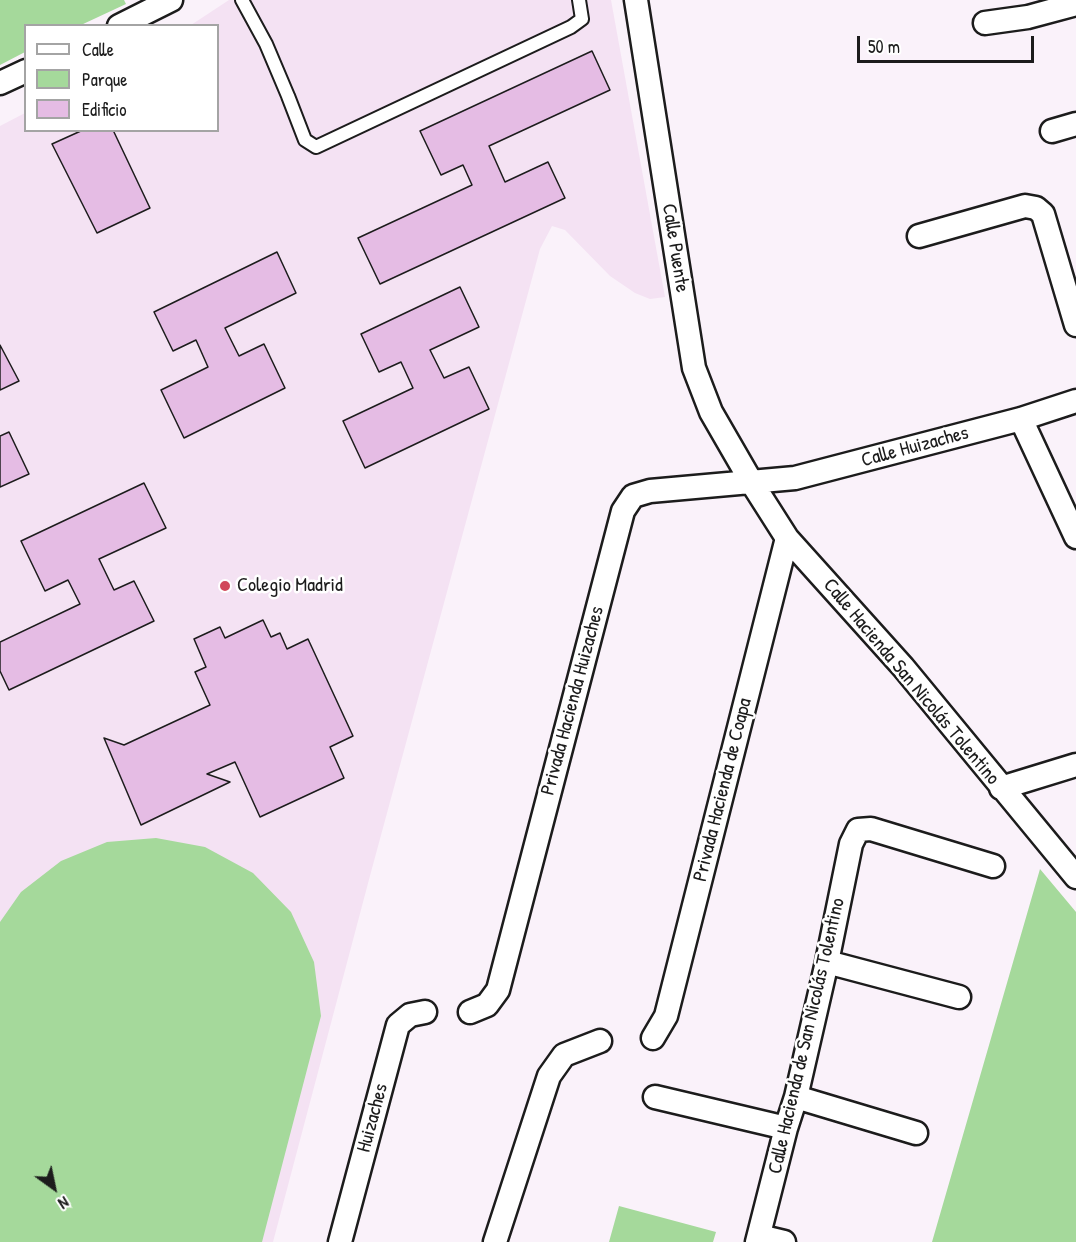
<!DOCTYPE html>
<html>
<head>
<meta charset="utf-8">
<style>
	body { margin:0 }
	#map { position:relative; width:1076px; height:1242px; overflow:hidden; background:#faf2fa; font-family:"Patrick Hand",sans-serif }
	canvas { display:block }
	.legend { position:absolute; left:24px; top:24px; width:195px; height:108px; box-sizing:border-box; background:#fff; border:2px solid #a4a4a4; margin:0; padding:8px 10px; list-style:none; font-size:18px; color:#1c1c1c }
	.legend li { display:flex; align-items:center; gap:12px; height:30px }
	.legend b { width:30px; border:2px solid #a4a4a4 }
	.north { position:absolute; left:24px; top:1158px; width:60px; height:60px; -webkit-text-stroke:4px #fff; paint-order:stroke; rotate:147deg; font-size:16px; font-weight:700; line-height:24px; text-align:center; color:#1c1c1c }
	.north::after { content:''; display:block; margin:auto; width:21px; height:27px; background:#1c1c1c; clip-path:polygon(50% 0,100% 100%,50% 72%,0 100%) }
	.scale { position:absolute; left:857px; top:36px; width:177px; height:27px; box-sizing:border-box; border:3px solid #1c1c1c; border-top:0; padding-left:8px; font-size:18px; line-height:21px; white-space:nowrap; color:#1c1c1c; -webkit-text-stroke:4px #fff; paint-order:stroke }
</style>
</head>
<body>
<div id="map">
<canvas width="1076" height="1242"></canvas>
<ul class="legend">
<li><b style="height:8px;background:#fff"></b>Calle</li>
<li><b style="height:16px;background:#a5d99b"></b>Parque</li>
<li><b style="height:16px;background:#e5bce4"></b>Edificio</li>
</ul>
<div class="north">N</div>
<div class="scale">50 m</div>
</div>
<script>
const c = document.querySelector('canvas').getContext('2d');
c.lineJoin = 'round';
function paint(path, color) {
  c.fillStyle = color;
  c.fill(path, 'evenodd');
}
function stroke(path, color, width, dash) {
  c.strokeStyle = color;
  c.lineWidth = width;
  c.lineCap = dash ? 'butt' : 'round';
  c.setLineDash(dash || []);
  c.stroke(path);
}
function drawText(font, color, halo, rows, align = 'center') {
  c.font = font + ' "Patrick Hand",sans-serif';
  c.lineWidth = 5;
  c.setLineDash([]);
  c.textBaseline = 'middle';
  c.strokeStyle = halo;
  c.fillStyle = color;
  for (const [text, x, y, turn = 0] of rows) {
    c.save();
    c.translate(x, y);
    c.rotate((+turn || 0) * Math.PI / 180);
    c.textAlign = isNaN(turn) ? turn : align;
    if (halo) c.strokeText(text, 0, 0);
    c.fillText(text, 0, 0);
    c.restore();
  }
}
paint(new Path2D(`
	M229,0h382l54,297 -15,2 -15,-6 -25,-17 -45,-46 -13,-4 -12,23 -169,623 -98,370h-273v-1116l25,-13 1,17h192v-104l-27,-1z`), '#f4e2f3');
paint(new Path2D(`
	M0,0h124l2,4 -45,21 -55,1 -1,26 -25,13z
	M156,838l49,9 48,26 38,39 23,50 7,54 -59,226h-262v-320l21,-30 40,-31 46,-19z
	M1040,869l36,43v330h-144z
	M619,1206l97,26 -3,10h-104z`), '#a5d99b');
const building = new Path2D(`
	M592,51l18,39 -121,56 16,36 43,-20 17,36 -185,86 -22,-46 114,-53 -9,-20 -22,10 -21,-44z
	M83,130h30l37,78 -53,25 -45,-89z
	M277,252l19,41 -71,35 14,28 25,-12 21,44 -101,50 -23,-48 47,-23 -12,-27 -23,11 -19,-39z
	M460,287l19,40 -49,23 14,28 25,-11 20,42 -124,59 -22,-47 70,-33 -12,-26 -22,10 -18,-38z
	M0,345l19,36 -19,9z
	M9,432l20,42 -29,13v-51z
	M144,483l22,45 -67,31 15,31 20,-9 20,40 -145,69 -9,-19v-29l80,-38 -12,-24 -23,11 -24,-50z
	M263,620l8,17 9,-4 7,16 21,-10 45,97 -23,11 14,31 -84,39 -25,-55 -28,12 23,8 -89,43 -37,-87 20,7 86,-40 -15,-33 11,-5 -12,-28 26,-12 5,11z`);
paint(building, '#e5bce4');
stroke(building, '#1c1c1c', 1.5);
const lane = new Path2D(`
	M242,0l24,44 22,52 17,44 11,7 255,-120 11,-8 -3,-19`);
const street = new Path2D(`
	M636,0l58,368 17,44 41,71 35,55 116,129 173,210
	M985,23l43,-6 48,-13
	M119,26l52,-26
	M0,83l26,-12
	M1052,131l24,-7
	M919,236l106,-30 11,2 7,6 33,111
	M1021,419l55,118
	M1001,788l75,-23
	M827,962l132,35
	M470,1012l17,-7 11,-15 125,-479 10,-15 17,-5 145,-13 226,-59 55,-18
	M653,1038l13,-22 121,-478
	M655,1097l131,31
	M796,1097l120,36
	M759,1236l25,6
	M340,1242l58,-217 12,-10 15,-3
	M495,1242l54,-166 15,-21 36,-14
	M757,1242l29,-114 10,-31 31,-135 24,-118 7,-14 13,-1 122,37`);
stroke(lane, '#1c1c1c', 16);
stroke(street, '#1c1c1c', 27);
stroke(lane, '#fff', 12);
stroke(street, '#fff', 22);
for (const [x, y, r, color] of [
	[225,586,6,"#d1495b"]
]) {
  const dot = new Path2D();
  dot.arc(x, y, r, 0, 2 * Math.PI);
  c.fillStyle = color;
  c.fill(dot);
  stroke(dot, '#fff', 2);
}
drawText('20px', '#1c1c1c', '#fff', [
	["Calle Puente",675,248,81],
	["Calle Huizaches",915,447,-15],
	["Calle Hacienda San Nicolás Tolentino",911,682,50],
	["Privada Hacienda Huizaches",573,701,-75],
	["Privada Hacienda de Coapa",723,790,-76],
	["Calle Hacienda de San Nicolás Tolentino",807,1036,-77],
	["Huizaches",373,1118,-75]
]);
drawText('20px', '#1c1c1c', '#fff', [
	["Colegio Madrid",237,586]
], 'left');
</script>
</body>
</html>
